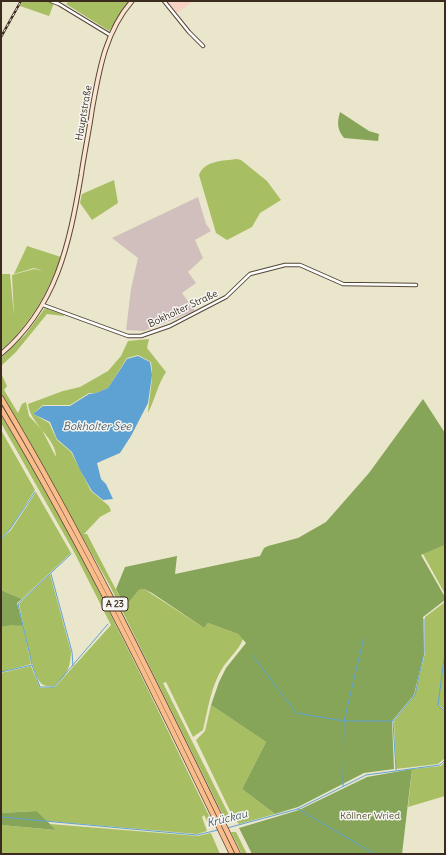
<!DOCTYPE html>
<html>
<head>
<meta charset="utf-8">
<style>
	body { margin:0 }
	#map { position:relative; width:446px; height:855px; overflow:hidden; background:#eae6cb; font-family:Delius,sans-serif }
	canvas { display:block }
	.frame { position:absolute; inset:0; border:2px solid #3b2a1e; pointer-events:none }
</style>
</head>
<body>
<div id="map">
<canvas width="446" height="855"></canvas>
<div class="frame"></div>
</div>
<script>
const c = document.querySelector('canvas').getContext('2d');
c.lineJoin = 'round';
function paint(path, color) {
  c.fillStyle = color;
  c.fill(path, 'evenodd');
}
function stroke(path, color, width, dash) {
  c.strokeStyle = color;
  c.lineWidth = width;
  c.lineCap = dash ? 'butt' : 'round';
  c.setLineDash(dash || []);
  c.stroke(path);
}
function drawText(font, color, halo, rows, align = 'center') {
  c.font = font + ' Delius,sans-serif';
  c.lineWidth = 3;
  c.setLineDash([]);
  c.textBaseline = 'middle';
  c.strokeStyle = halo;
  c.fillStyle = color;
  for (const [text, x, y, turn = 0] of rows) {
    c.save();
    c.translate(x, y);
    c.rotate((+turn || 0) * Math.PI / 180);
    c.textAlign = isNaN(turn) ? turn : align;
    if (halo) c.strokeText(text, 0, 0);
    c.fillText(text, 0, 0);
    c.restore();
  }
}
paint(new Path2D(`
	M166,1h25l1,1 -16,12z`), '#f5d2c2');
paint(new Path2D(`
	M198,197l8,27 5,7 -16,9 8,18 -15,14 8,11 -14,10 13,18 -51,20 -18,-1 5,-41 7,-31 -26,-20z`), '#d1bfbd');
paint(new Path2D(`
	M23,1h25l6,2 -5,13 -29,-10z
	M66,1h64l-21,30 -43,-27 2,-2z
	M237,159l4,1 26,21 14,19 -21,13 -8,14 -25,13 -11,-7 -17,-58c6,-15 24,-14 38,-16z
	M114,180l4,23 -26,17 -12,-17 2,-9z
	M27,246l34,11c-13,36 -31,68 -60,93v-76h9l4,42 -2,-41 22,-6 9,2 -9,-3 -20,6z
	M45,308l19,7v1l-17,-2 -31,38 -15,14v-8l24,-23z
	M149,339l-2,9 19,24c-8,12 -11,27 -18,41 1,-17 6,-34 3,-51l-13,-7 -11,3 -19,30 -12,5h-7l-19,12h-27l-10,9 16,9 8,17 14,12 20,39 18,15 2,5 -11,6 -16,17h3l38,73 14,-17 5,-1 60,39 4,-5 30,11 5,5c-4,11 -14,19 -20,28 -12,19 -15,42 -20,63l-10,7 -27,-55 -3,1 65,130 1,6 -3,2 -116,-235 -109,-193v-20l6,13 -3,4 14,23 4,-9 4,-2 3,14 13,14 14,27c0,-19 -26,-33 -28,-53l35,-13 17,-4 28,-16 13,-15 7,-15z
	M1,415c80,131 145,271 212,409l-5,-1 -4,-8 -2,2 5,14 -10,3 -150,-13 -10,-10 -36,2v-140l30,-7 9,22 15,-1 56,-62 -37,-73 -73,-129z
	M1,430l34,60 -25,39 -9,9z
	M36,492l35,61 -49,46 -21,-9v-51l10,-9z
	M445,545v49l-22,-40z
	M50,574l21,78c-1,17 -4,23 -17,34 -5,0 -10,1 -14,-4 -9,-11 -17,-62 -21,-78z
	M445,602v46l-7,57 7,7v46l-7,6 -42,5 -2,-48 21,-26 10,-42v-36z
	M11,624l12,2 8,38 -30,8v-45z
	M445,653v58l-7,-7z
	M211,705l55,37 -24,47 33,25 -36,10 -6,-7 -37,-77 9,-9z
	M445,761v35l-37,11 4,-38 29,-3z
	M50,824l148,12 13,-3 9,21h-219v-29l55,5z
	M231,832h5l11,22h-5z`), '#a8be63');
paint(new Path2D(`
	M340,112l29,19 10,3 -1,7 -34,-3c-7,-9 -7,-15 -4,-26z
	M423,399l22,34v112l-24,10 24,42v3l-22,17 1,36 -10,42 -22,26 2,48 -30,4 -66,34 -23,7 -33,-25 24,-47 -55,-37 8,-23 7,-14 20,-25 -8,-9 -30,-11 -4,5 -52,-35 -8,-4 -5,1 -14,17 -9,-18 9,-22 52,-11 -2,18 85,-18 4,-8 4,-2 30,-8 28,-16 43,-49z
	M1,590l21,9 -5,4 6,23 -12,-1 -10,2z
	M412,769l-10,85h-150l-13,-26 60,-18 68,-33z
	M37,811l19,19 -55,-5v-12z`), '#86a559');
paint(new Path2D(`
	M138,356l12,6 2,13 -4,28 -17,33 -11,17 -23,10 4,16 5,5 7,15 -10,1 -11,-9 -12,-21 -8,-18 -15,-13 -7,-17 -17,-8 10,-8h27l19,-12 7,-1 12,-5 19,-29z`), '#5da2d2');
stroke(new Path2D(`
	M1,539l9,-10 25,-37
	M51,574l21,78 1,14
	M445,651l-7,54 7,7
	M253,656l43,57 48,8h49l22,-26 9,-42v-34
	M32,664l-14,-60 53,-50
	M1,672l31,-7 8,22h14l54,-63
	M393,722l3,48
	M343,786l1,-65 20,-84
	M298,809l77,45
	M1,817l196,18 21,-5
	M227,828l71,-19 68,-34 74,-10 5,-5`), '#5da2d2', 1);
const street = new Path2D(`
	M51,1l8,3 51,31
	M164,1l25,31 14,14
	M43,305l85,31h13l29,-10 56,-29 24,-23 35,-9h15l43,19 73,1`);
const secondary = new Path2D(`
	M1,354c56,-48 68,-109 80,-178 3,-22 8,-44 11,-66 7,-39 13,-78 40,-109`);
const highway = new Path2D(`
	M1,398c88,148 162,302 237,456
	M1,409c86,144 159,295 231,445`);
stroke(street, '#554638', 4.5);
stroke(secondary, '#554638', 5.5);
stroke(highway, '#554638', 6);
stroke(street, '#fff', 2.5);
stroke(secondary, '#fde4d1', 3.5);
stroke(highway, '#fabc8b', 4.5);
const rail = new Path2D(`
	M1,37l20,-36`);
stroke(rail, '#3b2a1e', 2.5);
stroke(rail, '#f6f6f2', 1, [3]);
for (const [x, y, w] of [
	[115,604,26]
]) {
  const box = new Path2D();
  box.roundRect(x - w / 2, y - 7, w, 14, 3);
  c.fillStyle = '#f6f6f2';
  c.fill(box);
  stroke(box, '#3b2a1e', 1);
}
drawText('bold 9px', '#3b2a1e', null, [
	["A 23",115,604]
]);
drawText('10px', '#3b2a1e', '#f6f6f2', [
	["Hauptstraße",84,113,-80],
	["Bokholter Straße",183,309,-25]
]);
drawText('10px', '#5c5633', '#f6f6f2', [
	["Köllner Wried",370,816]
]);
drawText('italic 11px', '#495a66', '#f6f6f2', [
	["Bokholter See",97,427],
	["Krückau",227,819,-14]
]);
</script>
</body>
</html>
